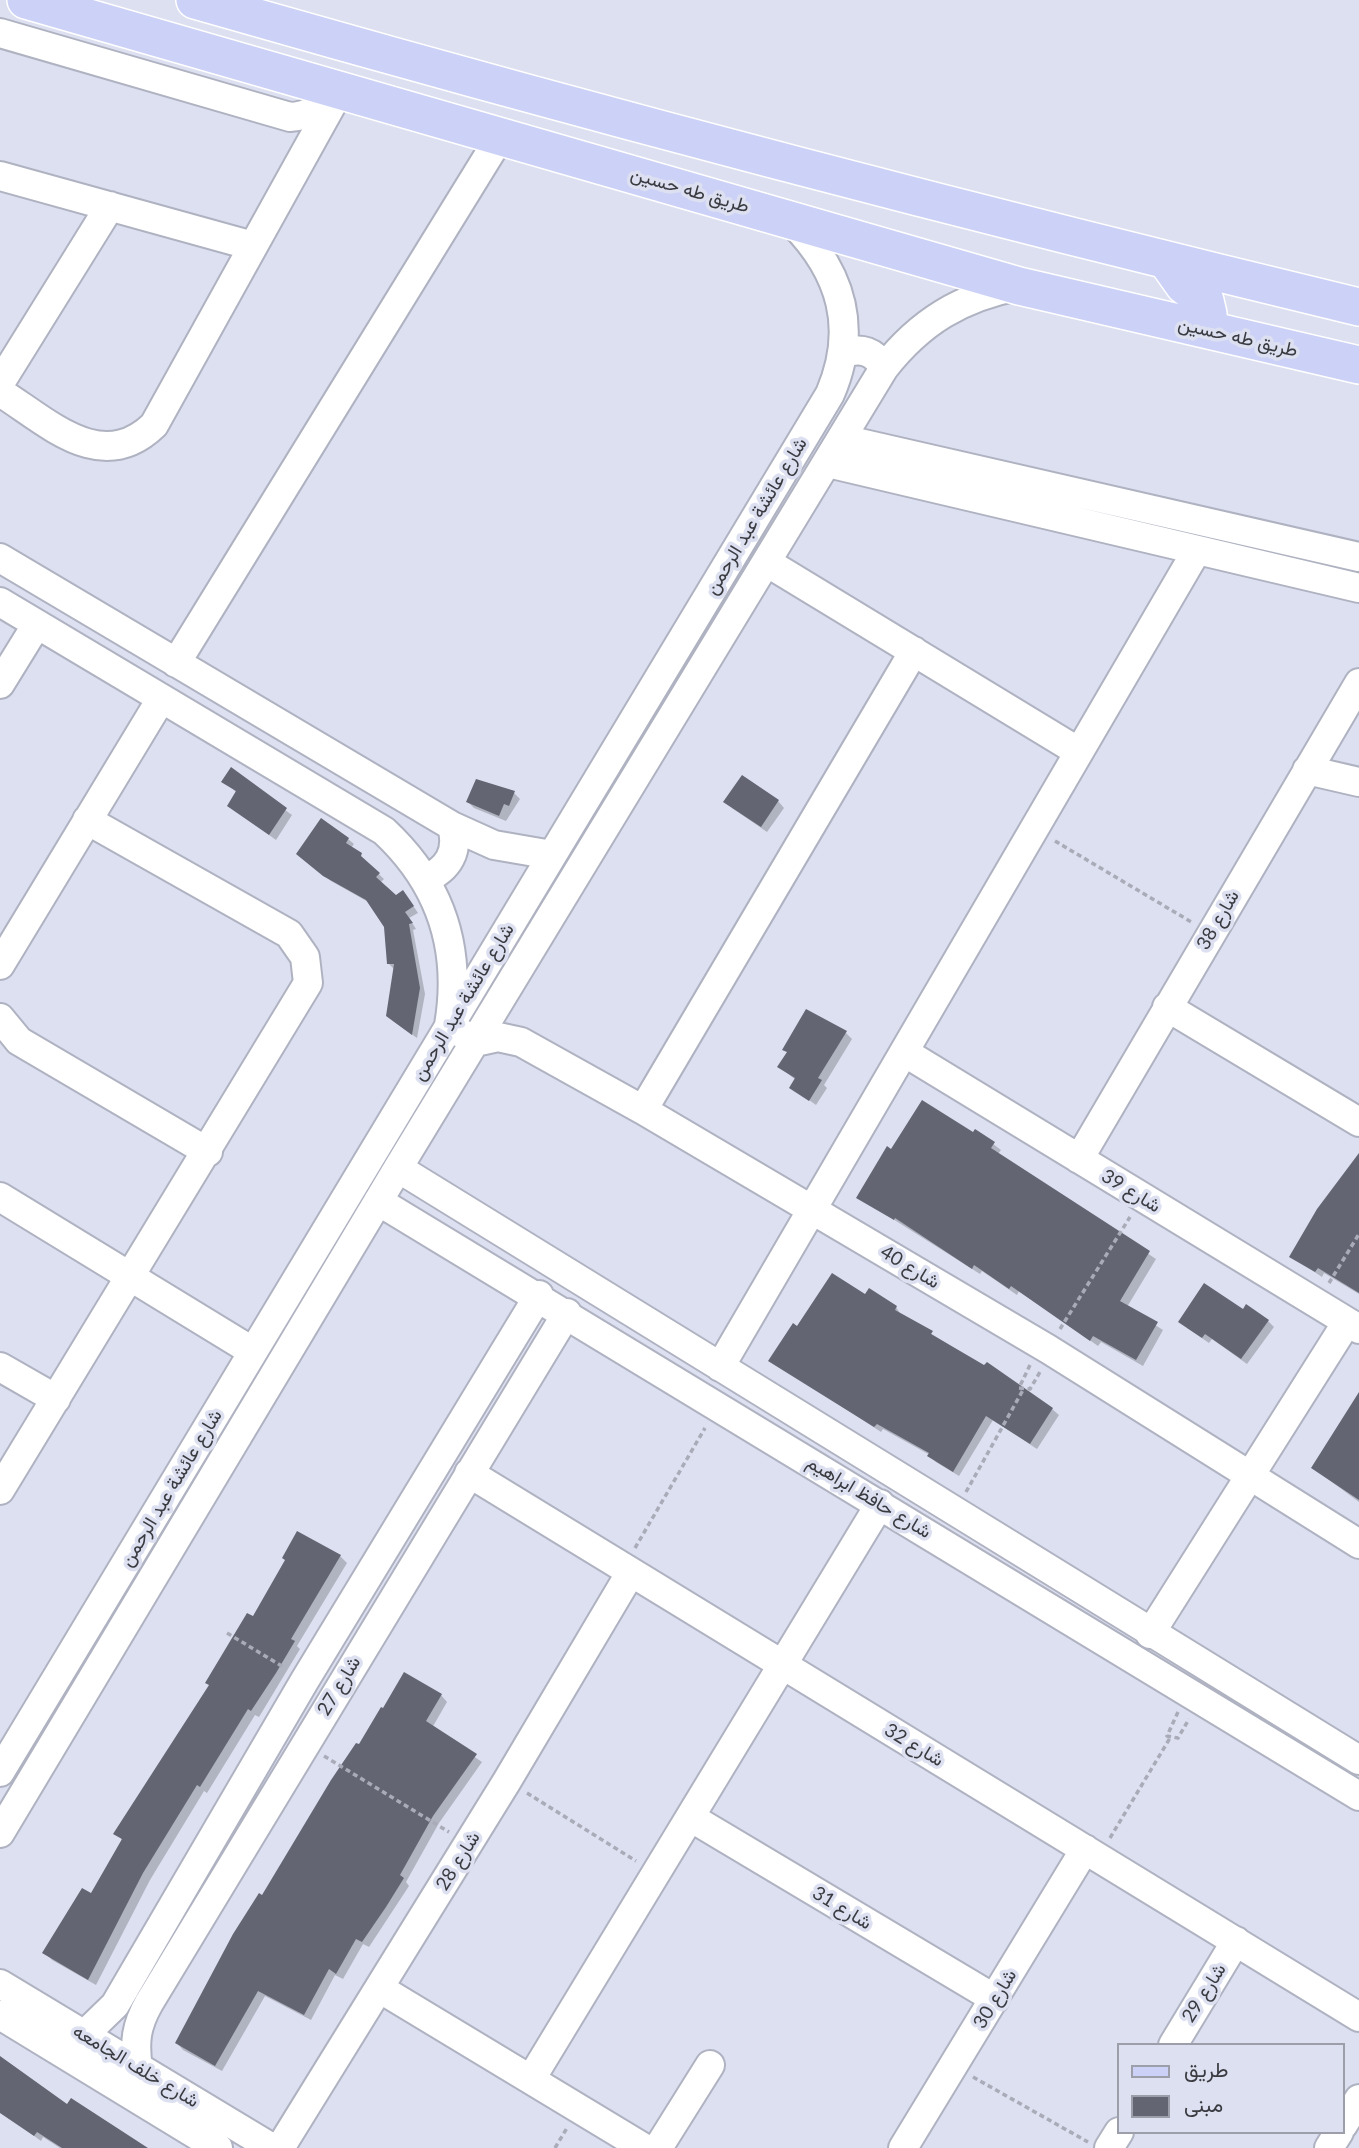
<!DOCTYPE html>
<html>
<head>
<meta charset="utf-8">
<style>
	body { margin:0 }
	#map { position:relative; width:1359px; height:2148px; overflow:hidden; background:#dde0f0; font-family:Lato,Vazirmatn,sans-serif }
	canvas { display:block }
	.legend { position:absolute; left:1117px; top:2043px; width:228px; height:91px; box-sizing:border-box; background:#dde0f0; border:2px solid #9c9eaa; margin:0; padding:9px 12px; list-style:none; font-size:21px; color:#3a3b41 }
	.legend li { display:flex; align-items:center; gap:14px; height:35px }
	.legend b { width:35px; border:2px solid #9c9eaa }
</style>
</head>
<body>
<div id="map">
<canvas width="1359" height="2148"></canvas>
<ul class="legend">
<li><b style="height:9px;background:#ccd1f7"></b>طريق</li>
<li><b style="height:19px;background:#636573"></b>مبنى</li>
</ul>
</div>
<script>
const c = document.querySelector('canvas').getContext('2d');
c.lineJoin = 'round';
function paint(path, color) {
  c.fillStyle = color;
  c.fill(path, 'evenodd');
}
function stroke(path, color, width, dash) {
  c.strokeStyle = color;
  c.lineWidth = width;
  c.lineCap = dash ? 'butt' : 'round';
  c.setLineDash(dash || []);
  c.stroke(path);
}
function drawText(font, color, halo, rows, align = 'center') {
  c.font = font + ' Lato,Vazirmatn,sans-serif';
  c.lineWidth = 7;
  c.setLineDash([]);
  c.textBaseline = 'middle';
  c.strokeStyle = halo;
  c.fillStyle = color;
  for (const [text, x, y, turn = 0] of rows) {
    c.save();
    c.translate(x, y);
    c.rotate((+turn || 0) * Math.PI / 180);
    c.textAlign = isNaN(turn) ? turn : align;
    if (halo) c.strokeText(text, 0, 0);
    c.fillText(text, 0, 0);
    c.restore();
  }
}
paint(new Path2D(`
	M224,781l35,10 33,24 -16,25 -47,-34 8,-13z
	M514,793l6,6 -14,22 -32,-13 -6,-6z
	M778,801l6,7 -17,24 -35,-24z
	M348,839l6,5 -3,4 33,31 -4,4 16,14 12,1 10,15 -9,5 7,11 -3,1 12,64 -8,44 -24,-17 2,-51 -6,-6 -3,-37 -16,-24 -39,-22 -27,-21z
	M846,1033l6,6 -28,46 3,3 -11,17 -25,-18 5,-7 -17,-13 9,-14 -4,-4z
	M976,1131l25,19 -3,4 158,105 -29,48 36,23 -20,36 -42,-24 -3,4 -79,-55 -2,4 -35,-24 -2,3 -122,-77 34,-46 82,-16z
	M1359,1173v121l-35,-21 -2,4 -30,-20z
	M865,1297l31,10 5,8 151,94 7,6 -22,34 -44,-29 -34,56 -23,-14 -6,-7 -47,-26 -2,3 -110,-72 27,-32z
	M1243,1312l25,9 6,6 -27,37 -35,-25 -3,4 -22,-15z
	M1359,1396v106l-46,-34z
	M340,1556l7,7 -50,83 3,3 -41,68 -4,-2 -48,78 -3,-2 -54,89 -54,105 -44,-25 -7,-7 47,-58 31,-54 -7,-8 137,-215z
	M441,1695l6,7 -15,26 50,34 -43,61 -33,59 3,4 -40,61 -6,-3 -20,35 -8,-4 -24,45 -46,-24 -43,75 -39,-21 -6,-7 86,-146 97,-150z
	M0,2058l68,49 74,41h-82l-17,-11 -2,4 -41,-30z`), '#0003');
paint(new Path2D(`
	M231,767l56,41 -18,27 -42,-29 9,-15 -15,-9z
	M742,775l37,25 -18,27 -38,-25z
	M476,779l39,12 -6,15 -5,-2 -5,12 -33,-14z
	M321,818l28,20 -3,5 16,10 -1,3 19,17 -4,4 20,18 7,-5 11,16 -9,6 8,11 -4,1 11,64 -8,47 -26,-19 8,-52h-7l-3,-37 -18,-27 -43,-24 -27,-22z
	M806,1009l41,22 -29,47 4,2 -13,21 -20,-13 6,-10 -18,-11 10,-15 -5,-2z
	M922,1100l51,32 2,-3 20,13 -4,6 159,103 -30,50 38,21 -22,38 -43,-24 -3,5 -79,-55 -2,3 -35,-24 -2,4 -77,-51 -1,2 -38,-22 31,-52 4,3z
	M1359,1153v140l-41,-25 -3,4 -26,-15 28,-48z
	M832,1273l33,21 4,-6 28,18 -2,4 38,21 -2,3 53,31 3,-3 66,46 -23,36 -44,-28 -33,56 -26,-16 2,-3 -52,-29 -3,3 -106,-66 25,-38 4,3z
	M1204,1283l39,26 3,-5 23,16 -28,39 -36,-25 -3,4 -24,-16z
	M1359,1392v108l-48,-32z
	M297,1531l44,24 -50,84 4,2 -19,32 -25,38 -3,-2 -48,78 -3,-2 -54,88 -55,107 -46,-27 40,-65 9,5 31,-54 -9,-5 96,-149 -4,-2 42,-70 6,3 32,-56 -3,-2z
	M404,1672l38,22 -16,27 51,33 -44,62 -33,59 4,3 -18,29 -24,35 -6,-3 -20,35 -7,-5 -25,46 -46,-24 -43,75 -40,-23 58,-109 26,-41 3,2 69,-115 25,-37 3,1 22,-37 2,1z
	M0,2056l67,48 4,-6 77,50h-86l-25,-16 -3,4 -34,-23z`), '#636573');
const minor = new Path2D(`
	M0,33l290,84c19,-1 32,-9 42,-26
	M0,176l253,70
	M843,354c18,-8 32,-2 41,14
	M0,383l110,-177
	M0,392c48,30 101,84 154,33l187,-337
	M842,439l517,118
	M828,463l531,125
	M0,558l452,268 42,19 58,10
	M768,563l311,189
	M0,602l384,229c57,53 78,118 65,194l26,17 23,-5 23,5 122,68 405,239 311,195
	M176,663l324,-526
	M0,684l37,-60
	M1307,770l52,12
	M425,879c24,-10 34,-28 27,-53
	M0,965l161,-266
	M1167,1007l192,115
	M0,1018l19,23 189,111
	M904,1052l455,277
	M643,1110l271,-459
	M1079,1159l280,-476
	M398,1168l961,592
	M0,1197l252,154
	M378,1201l981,595
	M0,1367l56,32
	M720,1367l477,-817
	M469,1473l890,544
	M0,1490l308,-507 -3,-26 -16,-23 -202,-114
	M1150,1634l197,-312
	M0,1772l830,-1378c28,-65 12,-121 -37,-171
	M690,1817l305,182
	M0,1833l398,-665 486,-800c36,-46 77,-71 134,-82
	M0,1984l272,164
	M379,1988l265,160
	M0,2015l218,133
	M84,2035l31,-30 190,-325 234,-385
	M1173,2045l63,-104
	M138,2068c-4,-26 -2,-42 11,-65l418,-690
	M531,2079l349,-575
	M1343,2125l16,-26
	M280,2148l227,-367 124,-209
	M658,2148l52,-83
	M903,2148l182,-299
	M1109,2148l10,-16
	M1329,2148l10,-16`);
const major = new Path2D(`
	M26,0l993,286 340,79
	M195,0c386,111 774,213 1164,307
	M1167,261l17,24 21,16 3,13 -12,13`);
stroke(minor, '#afb2c1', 32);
stroke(major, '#fff', 40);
stroke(new Path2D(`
	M1055,841l138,82
	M1329,1283l30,-49
	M1060,1329l70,-112
	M1030,1365l-11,23 11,1 10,-17
	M966,1492l57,-102
	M635,1548l70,-120
	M227,1633l58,35
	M1178,1712l-11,24 11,2 11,-19
	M324,1756l125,76
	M527,1793l109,68
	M1110,1838l60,-100
	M973,2077l115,65
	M555,2148l12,-20`), '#a9abb8', 3.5, [5, 3.5]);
stroke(minor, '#fff', 28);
stroke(major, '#ccd1f7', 37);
drawText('19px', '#3a3b41', '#dde0f0', [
	["طريق طه حسين",690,190,16],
	["طريق طه حسين",1238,337,13],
	["شارع عائشة عبد الرحمن",756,516,-59],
	["شارع 38",1218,920,-60],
	["شارع عائشة عبد الرحمن",463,1002,-59],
	["شارع 39",1131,1191,31],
	["شارع 40",910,1267,31],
	["شارع عائشة عبد الرحمن",171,1488,-59],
	["شارع حافظ ابراهيم",869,1497,31],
	["شارع 27",339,1686,-59],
	["شارع 32",914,1745,31],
	["شارع 28",458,1861,-58],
	["شارع 31",842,1908,31],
	["شارع 29",1204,1993,-58],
	["شارع 30",995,1999,-59],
	["شارع خلف الجامعه",136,2066,31]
]);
</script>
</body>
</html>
